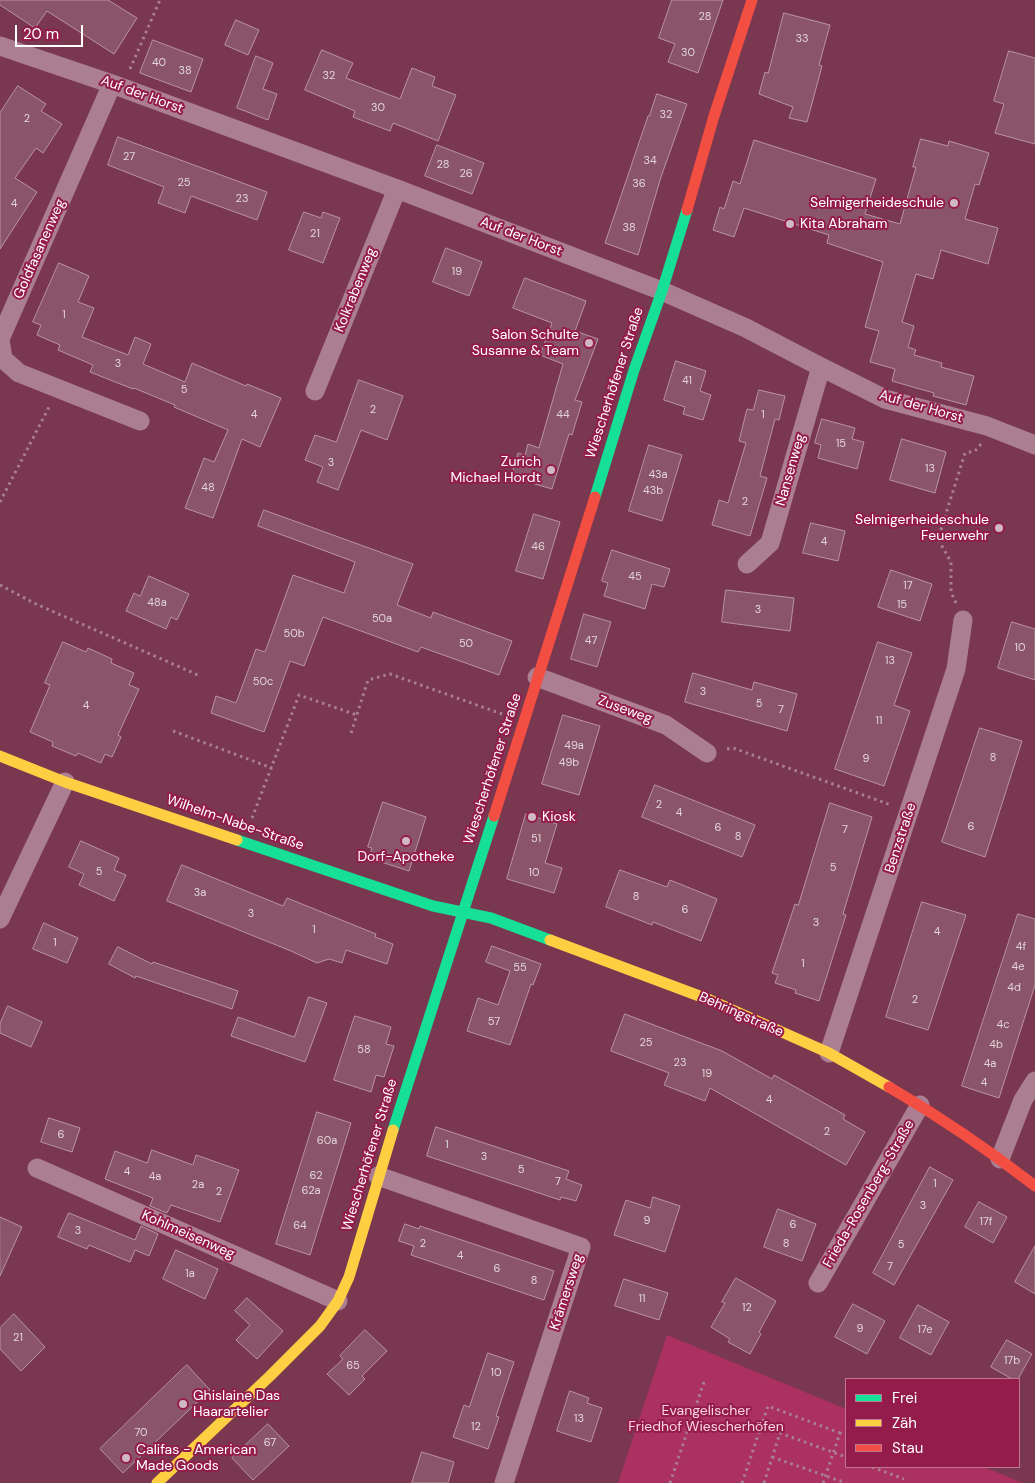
<!DOCTYPE html>
<html>
<head>
<meta charset="utf-8">
<style>
	body { margin:0 }
	#map { position:relative; width:1035px; height:1483px; overflow:hidden; background:#793750; font-family:"DM Sans",sans-serif }
	canvas { display:block }
	.legend { position:absolute; left:845px; top:1378px; width:175px; height:90px; box-sizing:border-box; background:#941c4a; border:1px solid #bf7792; margin:0; padding:6px 9px; list-style:none; font-size:15px; color:#fff }
	.legend li { display:flex; align-items:center; gap:10px; height:25px }
	.legend b { width:25px; border:1px solid #bf7792 }
	.scale { position:absolute; left:15px; top:25px; width:68px; height:22px; box-sizing:border-box; border:2px solid #fff; border-top:0; padding-left:6px; font-size:15px; line-height:18px; white-space:nowrap; color:#fff; -webkit-text-stroke:4px #941c4a; paint-order:stroke }
</style>
</head>
<body>
<div id="map">
<canvas width="1035" height="1483"></canvas>
<ul class="legend">
<li><b style="height:6px;background:#16e098"></b>Frei</li>
<li><b style="height:6px;background:#ffcf43"></b>Zäh</li>
<li><b style="height:6px;background:#f24e42"></b>Stau</li>
</ul>
<div class="scale">20 m</div>
</div>
<script>
const c = document.querySelector('canvas').getContext('2d');
c.lineJoin = 'round';
function paint(path, color) {
  c.fillStyle = color;
  c.fill(path, 'evenodd');
}
function stroke(path, color, width, dash) {
  c.strokeStyle = color;
  c.lineWidth = width;
  c.lineCap = dash ? 'butt' : 'round';
  c.setLineDash(dash || []);
  c.stroke(path);
}
function drawText(font, color, halo, rows, align = 'center') {
  c.font = font + ' "DM Sans",sans-serif';
  c.lineWidth = 4;
  c.setLineDash([]);
  c.textBaseline = 'middle';
  c.strokeStyle = halo;
  c.fillStyle = color;
  for (const [text, x, y, turn = 0] of rows) {
    c.save();
    c.translate(x, y);
    c.rotate((+turn || 0) * Math.PI / 180);
    c.textAlign = isNaN(turn) ? turn : align;
    if (halo) c.strokeText(text, 0, 0);
    c.fillText(text, 0, 0);
    c.restore();
  }
}
paint(new Path2D(`
	M667,1335l179,74v58h138l39,16h-405z`), '#aa3160');
const building = new Path2D(`
	M0,0h108l29,18 -23,36 -67,-43 -12,17 -35,-23z
	M672,0h51l-25,73 -30,-11 7,-18 -16,-6z
	M784,13l46,12 -11,40 3,1 -15,56 -18,-4 4,-11 -34,-13 6,-22 3,1z
	M236,20l23,10 -11,25 -23,-10z
	M153,40l50,19 -12,33 -51,-19z
	M322,50l31,13 -7,15 54,21 12,-31 23,9 -3,9 24,9 -18,46 -45,-18 -3,8 -37,-14 2,-6 -50,-21z
	M1009,51l26,7v86l-40,-11 9,-29 -10,-3z
	M256,56l17,7 -10,26 14,5 -9,26 -31,-12z
	M18,86l28,18 -5,7 21,13 -19,29 -7,-5 -21,30 22,14 -37,57v-136z
	M657,94l30,10 -26,73 -23,78 -33,-12 43,-127h1z
	M118,137l149,55 -10,28 -66,-24 -6,17 -27,-10 6,-16 -56,-22z
	M921,139l27,7 1,-5 40,12 -10,32 -4,-1 -10,35 33,9 -10,36 -47,-14 -8,29 -17,-5 -14,48 12,4 -6,21 8,3 -2,5 28,8 -1,4 33,9 -8,29 -33,-9 1,-3 -42,-12 3,-12 -25,-7 9,-31 -14,-4 18,-65 -56,-19 2,-8 -85,-27 -10,29 -21,-7 7,-23 4,2 9,-28 7,3 14,-44 122,39 -11,35 35,10 16,-57h-3z
	M437,145l47,18 -12,31 -47,-18z
	M304,212l17,6 2,-6 17,6 -17,45 -34,-13z
	M446,248l36,14 -13,34 -36,-14z
	M59,263l30,13 -11,26 16,6 -12,29 46,18 7,-18 16,7 -8,20 42,18 7,-19 54,23 1,-2 34,14 -21,49 -18,-8 -29,79 -28,-10 19,-50 10,4 14,-32 -54,-23 1,-2 -41,-17 -1,1 -43,-17 3,-7 -35,-15 2,-5 -23,-10 4,-10 -8,-3z
	M525,278l61,23 -11,30 23,8 -23,61 7,2 -10,33 -3,-1 -17,55 -41,-12 7,-24 7,2 3,-11 11,4 24,-84 -23,-9 12,-32 -39,-15z
	M676,361l30,10 -6,20 11,4 -8,25 -20,-6 2,-7 -21,-7z
	M359,380l44,16 -16,44 -26,-10 -23,60 -21,-8 6,-15 -18,-7 10,-25 21,7z
	M759,390l26,6 -6,24 -4,-1 -15,57 7,2 -17,58 -38,-11 7,-25 9,3 18,-60 -7,-2 8,-32 6,1z
	M822,419l33,9 -3,11 12,3 -7,27 -39,-11 3,-13 -6,-2z
	M902,439l44,13 -11,41 -45,-13z
	M649,445l33,10 -20,66 -33,-10z
	M264,510l149,54 -16,41 34,13 2,-6 79,29 -13,34 -78,-28 -3,5 -95,-35 -19,49 -14,-5 -26,71 -53,-19 5,-17 20,7 20,-54 9,3 28,-77 51,18 11,-31 -97,-36z
	M534,514l26,8 -17,57 -27,-8z
	M811,523l34,8 -7,30 -35,-8z
	M612,550l58,19 -6,18 -12,-3 -7,25 -41,-13 4,-13 -6,-2z
	M891,570l41,14 -12,37 -42,-14z
	M149,576l40,18 -12,26 -6,-3 -5,12 -40,-18 8,-18 6,3z
	M726,590l68,8 -4,33 -68,-9z
	M584,614l27,8 -14,45 -26,-8z
	M1012,622l23,7v51l-37,-12z
	M63,642l23,10 2,-4 24,11 -1,4 23,10 -5,12 10,4 -21,46 3,2 -9,20 -7,-3 -4,9 -23,-10 -2,3 -24,-10 1,-4 -23,-10 20,-47 -5,-2z
	M878,642l34,11 -18,52 16,6 -26,75 -49,-17z
	M693,673l59,17 2,-8 43,12 -10,37 -102,-29z
	M563,715l37,11 -21,69 -37,-11z
	M980,728l42,13 -37,116 -43,-15z
	M655,785l100,40 -13,32 -100,-40z
	M383,802l43,15 -17,54 -40,-13 3,-10 -4,-1z
	M830,803l42,14 -29,97 3,1 -27,86 -24,-8 1,-3 -21,-7 3,-8 -6,-2 23,-69 3,1z
	M526,814l31,10 -12,39 17,5 -8,25 -47,-14z
	M81,841l38,17 -5,12 12,5 -12,26 -35,-16 5,-11 -15,-7z
	M182,865l101,41 4,-8 89,36 -1,3 18,7 -6,20 -41,-14 -4,13 -13,-4 -12,4 -26,-12 -124,-50z
	M620,870l47,17 3,-7 47,19 -16,42 -48,-19 -1,3 -46,-18z
	M922,902l44,13 -38,115 -42,-13z
	M1018,914l17,5v66l-36,113 -37,-12z
	M44,923l34,15 -11,25 -34,-14z
	M492,946l49,18 -8,21 -2,-1 -21,61 -43,-14 11,-33 20,7 12,-34 -24,-9z
	M118,947l34,17 1,-2 85,29 -6,18 -96,-33 -1,2 -26,-14z
	M309,997l18,6 -22,59 -74,-26 7,-19 56,20z
	M8,1006l34,16 -11,25 -31,-14v-9z
	M625,1014l97,37 50,28 2,-4 71,40 -2,4 22,13 -19,33 -136,-77 -5,13 -41,-16 5,-12 -58,-22z
	M355,1016l36,11 -5,17 8,2 -10,31 -8,-2 -5,17 -37,-12z
	M317,1112l34,11 -41,132 -34,-11z
	M49,1118l31,10 -8,24 -31,-10z
	M436,1127l133,44 -3,8 16,6 -6,16 -15,-4 -1,3 -133,-44z
	M152,1150l41,15 3,-10 43,15 -19,52 -49,-17 -4,8 -17,-7 3,-8 -48,-19 10,-28 32,12z
	M930,1167l23,13 -59,105 -21,-12z
	M653,1197l27,9 -15,46 -51,-17 12,-35 24,8z
	M979,1202l28,15 -14,26 -28,-16z
	M778,1209l38,15 -14,37 -38,-14z
	M69,1213l66,27 6,-14 17,8 -9,22 -14,-6 -5,12 -41,-17 -2,4 -29,-12z
	M0,1217l22,10 -22,49z
	M405,1224l14,5 1,-3 134,45 -10,29 -133,-45 3,-9 -15,-5z
	M1035,1246v48l-20,-12z
	M176,1250l42,19 -13,30 -42,-20z
	M736,1278l40,23 -17,31 2,2 -11,20 -22,-12 2,-3 -19,-12 14,-24 -3,-1z
	M624,1279l44,14 -9,27 -44,-14z
	M247,1298l36,33 -26,28 -21,-19 14,-15 -15,-14z
	M853,1304l32,17 -18,33 -32,-17z
	M918,1305l31,17 -18,33 -31,-17z
	M14,1314l31,33 -24,24 -21,-22v-21z
	M365,1330l22,21 -25,25 3,3 -16,16 -22,-21 16,-15 -3,-3z
	M1007,1340l25,14 -14,25h-6l-21,-12z
	M488,1353l26,9 -18,54 3,1 -11,32 -35,-12 11,-32 5,2z
	M187,1365l23,25 -87,83 -23,-24z
	M570,1391l19,7 -2,5 15,5 -11,34 -34,-11z
	M268,1424l21,22 -36,34 -21,-22z
	M422,1452l32,10 -6,21h-36z`);
paint(building, '#8a5569');
stroke(building, '#b994a2', 1);
stroke(new Path2D(`
	M130,69l30,-69
	M0,502l49,-95
	M0,585l36,19 162,71
	M956,603l-5,-11v-30l-13,-23 27,-86 10,-2 6,-7
	M173,731l99,37
	M351,733l17,-53 22,-6 112,40
	M727,749l6,-1 158,57
	M252,818l47,-123 58,20
	M772,1457l74,26
	M872,1467l32,12
	M670,1483l35,-104
	M742,1483l26,-77 72,27
	M764,1483l16,-50 66,24
	M823,1483l17,-50 6,2`), '#ab7f91', 3, [2.5, 4]);
stroke(new Path2D(`
	M0,46l112,38 285,105 265,102 84,37 75,39 64,32 102,27 48,19
	M112,84l-112,255 3,20 16,14 121,48
	M315,391l82,-202
	M747,564l23,-21 51,-176
	M537,677l129,48 41,28
	M0,919l65,-137
	M829,1053l127,-384 7,-49
	M1000,1159l23,-59 12,-19
	M37,1168l301,133
	M378,1176l203,71 -77,236
	M818,1283l102,-178`), '#ab7f91', 19);
stroke(new Path2D(`
	M595,497l39,-127 28,-79 25,-81
	M237,840l196,66 58,12 59,22
	M393,1130l101,-314`), '#16e098', 11);
stroke(new Path2D(`
	M0,756l65,26 172,58
	M550,940l160,60 119,53 60,34
	M157,1483l113,-107 50,-50 18,-25 11,-24 44,-147`), '#ffcf43', 11);
stroke(new Path2D(`
	M687,210l27,-94 38,-116
	M494,816l101,-319
	M889,1087c51,30 100,63 146,99`), '#f24e42', 11);
for (const [x, y, r, color] of [
	[954,203,5,"#d0b9c2"],
	[790,224,5,"#d0b9c2"],
	[589,343,5,"#d0b9c2"],
	[551,470,5,"#d0b9c2"],
	[999,528,5,"#d0b9c2"],
	[532,817,5,"#d0b9c2"],
	[406,841,5,"#d0b9c2"],
	[183,1404,5,"#d0b9c2"],
	[126,1458,5,"#d0b9c2"]
]) {
  const dot = new Path2D();
  dot.arc(x, y, r, 0, 2 * Math.PI);
  c.fillStyle = color;
  c.fill(dot);
  stroke(dot, '#941c4a', 2);
}
drawText('11px', '#e2d4da', null, [
	["28",705,17],
	["33",802,39],
	["30",688,53],
	["40",159,63],
	["38",185,71],
	["32",329,76],
	["30",378,108],
	["32",666,115],
	["2",27,119],
	["27",129,157],
	["34",650,161],
	["28",443,165],
	["26",466,174],
	["25",184,183],
	["36",639,184],
	["23",242,199],
	["4",14,204],
	["38",629,228],
	["21",315,234],
	["19",457,272],
	["1",64,315],
	["3",118,364],
	["41",687,381],
	["5",184,390],
	["2",373,410],
	["4",254,415],
	["44",563,415],
	["1",763,415],
	["15",841,444],
	["3",331,463],
	["13",930,469],
	["43a",658,475],
	["48",208,488],
	["43b",653,491],
	["2",745,502],
	["4",824,542],
	["46",538,547],
	["45",635,577],
	["17",908,586],
	["48a",157,603],
	["15",902,605],
	["3",758,610],
	["50a",382,619],
	["50b",294,634],
	["47",591,641],
	["50",466,644],
	["10",1020,648],
	["13",890,661],
	["50c",263,682],
	["3",703,692],
	["5",759,704],
	["4",86,706],
	["7",781,710],
	["11",879,721],
	["49a",574,746],
	["8",993,758],
	["9",866,759],
	["49b",569,763],
	["2",659,805],
	["4",679,813],
	["6",971,827],
	["6",718,828],
	["7",845,830],
	["8",738,837],
	["51",536,839],
	["5",833,868],
	["5",99,872],
	["10",534,873],
	["3a",200,893],
	["8",636,897],
	["6",685,910],
	["3",251,914],
	["3",816,923],
	["1",314,930],
	["4",937,932],
	["1",55,943],
	["4f",1021,947],
	["1",803,964],
	["4e",1018,967],
	["55",520,968],
	["4d",1014,988],
	["2",915,1000],
	["57",494,1022],
	["4c",1003,1025],
	["25",646,1043],
	["4b",996,1045],
	["58",364,1050],
	["23",680,1063],
	["4a",990,1064],
	["19",707,1074],
	["4",984,1083],
	["4",769,1100],
	["2",827,1132],
	["6",61,1135],
	["60a",327,1141],
	["1",447,1145],
	["3",484,1157],
	["5",521,1170],
	["4",127,1172],
	["62",316,1176],
	["4a",155,1177],
	["7",558,1182],
	["1",935,1184],
	["2a",198,1185],
	["62a",311,1191],
	["2",219,1192],
	["3",923,1206],
	["9",647,1221],
	["17f",986,1222],
	["6",793,1225],
	["64",300,1226],
	["3",78,1231],
	["2",423,1244],
	["8",786,1244],
	["5",901,1245],
	["4",460,1256],
	["7",890,1267],
	["6",497,1269],
	["1a",190,1274],
	["8",534,1281],
	["11",642,1299],
	["12",747,1308],
	["9",860,1329],
	["17e",925,1330],
	["21",18,1338],
	["17b",1012,1361],
	["65",353,1366],
	["10",496,1373],
	["13",579,1419],
	["12",476,1427],
	["70",141,1433],
	["67",270,1443]
]);
drawText('14px', '#fff', '#941c4a', [
	["Auf der Horst",142,95,20],
	["Auf der Horst",521,237,21],
	["Goldfasanenweg",40,249,-66],
	["Kolkrabenweg",356,290,-68],
	["Wiescherhöfener Straße",615,383,-72],
	["Auf der Horst",921,407,16],
	["Nansenweg",791,470,-74],
	["Zuseweg",625,710,20],
	["Wiescherhöfener Straße",493,769,-72],
	["Wilhelm-Nabe-Straße",235,823,19],
	["Benzstraße",901,838,-72],
	["Behringstraße",741,1015,24],
	["Wiescherhöfener Straße",370,1155,-73],
	["Frieda-Rosenberg-Straße",869,1194,-60],
	["Kohlmeisenweg",188,1235,24],
	["Krämersweg",567,1292,-72]
]);
drawText('14px', '#fff', '#941c4a', [
	["Selmigerheideschule",944,203],
	["Kita Abraham",800,224,"left"],
	["Salon Schulte",579,335],
	["Susanne & Team",579,351],
	["Zurich",541,462],
	["Michael Hordt",541,478],
	["Selmigerheideschule",989,520],
	["Feuerwehr",989,536],
	["Kiosk",542,817,"left"],
	["Dorf-Apotheke",406,857,"center"],
	["Ghislaine Das",193,1396,"left"],
	["Haarartelier",193,1412,"left"],
	["Califas - American",136,1450,"left"],
	["Made Goods",136,1466,"left"]
], 'right');
drawText('14px', '#fbd4e3', '#941c4a', [
	["Evangelischer",706,1411],
	["Friedhof Wiescherhöfen",706,1427]
]);
</script>
</body>
</html>
